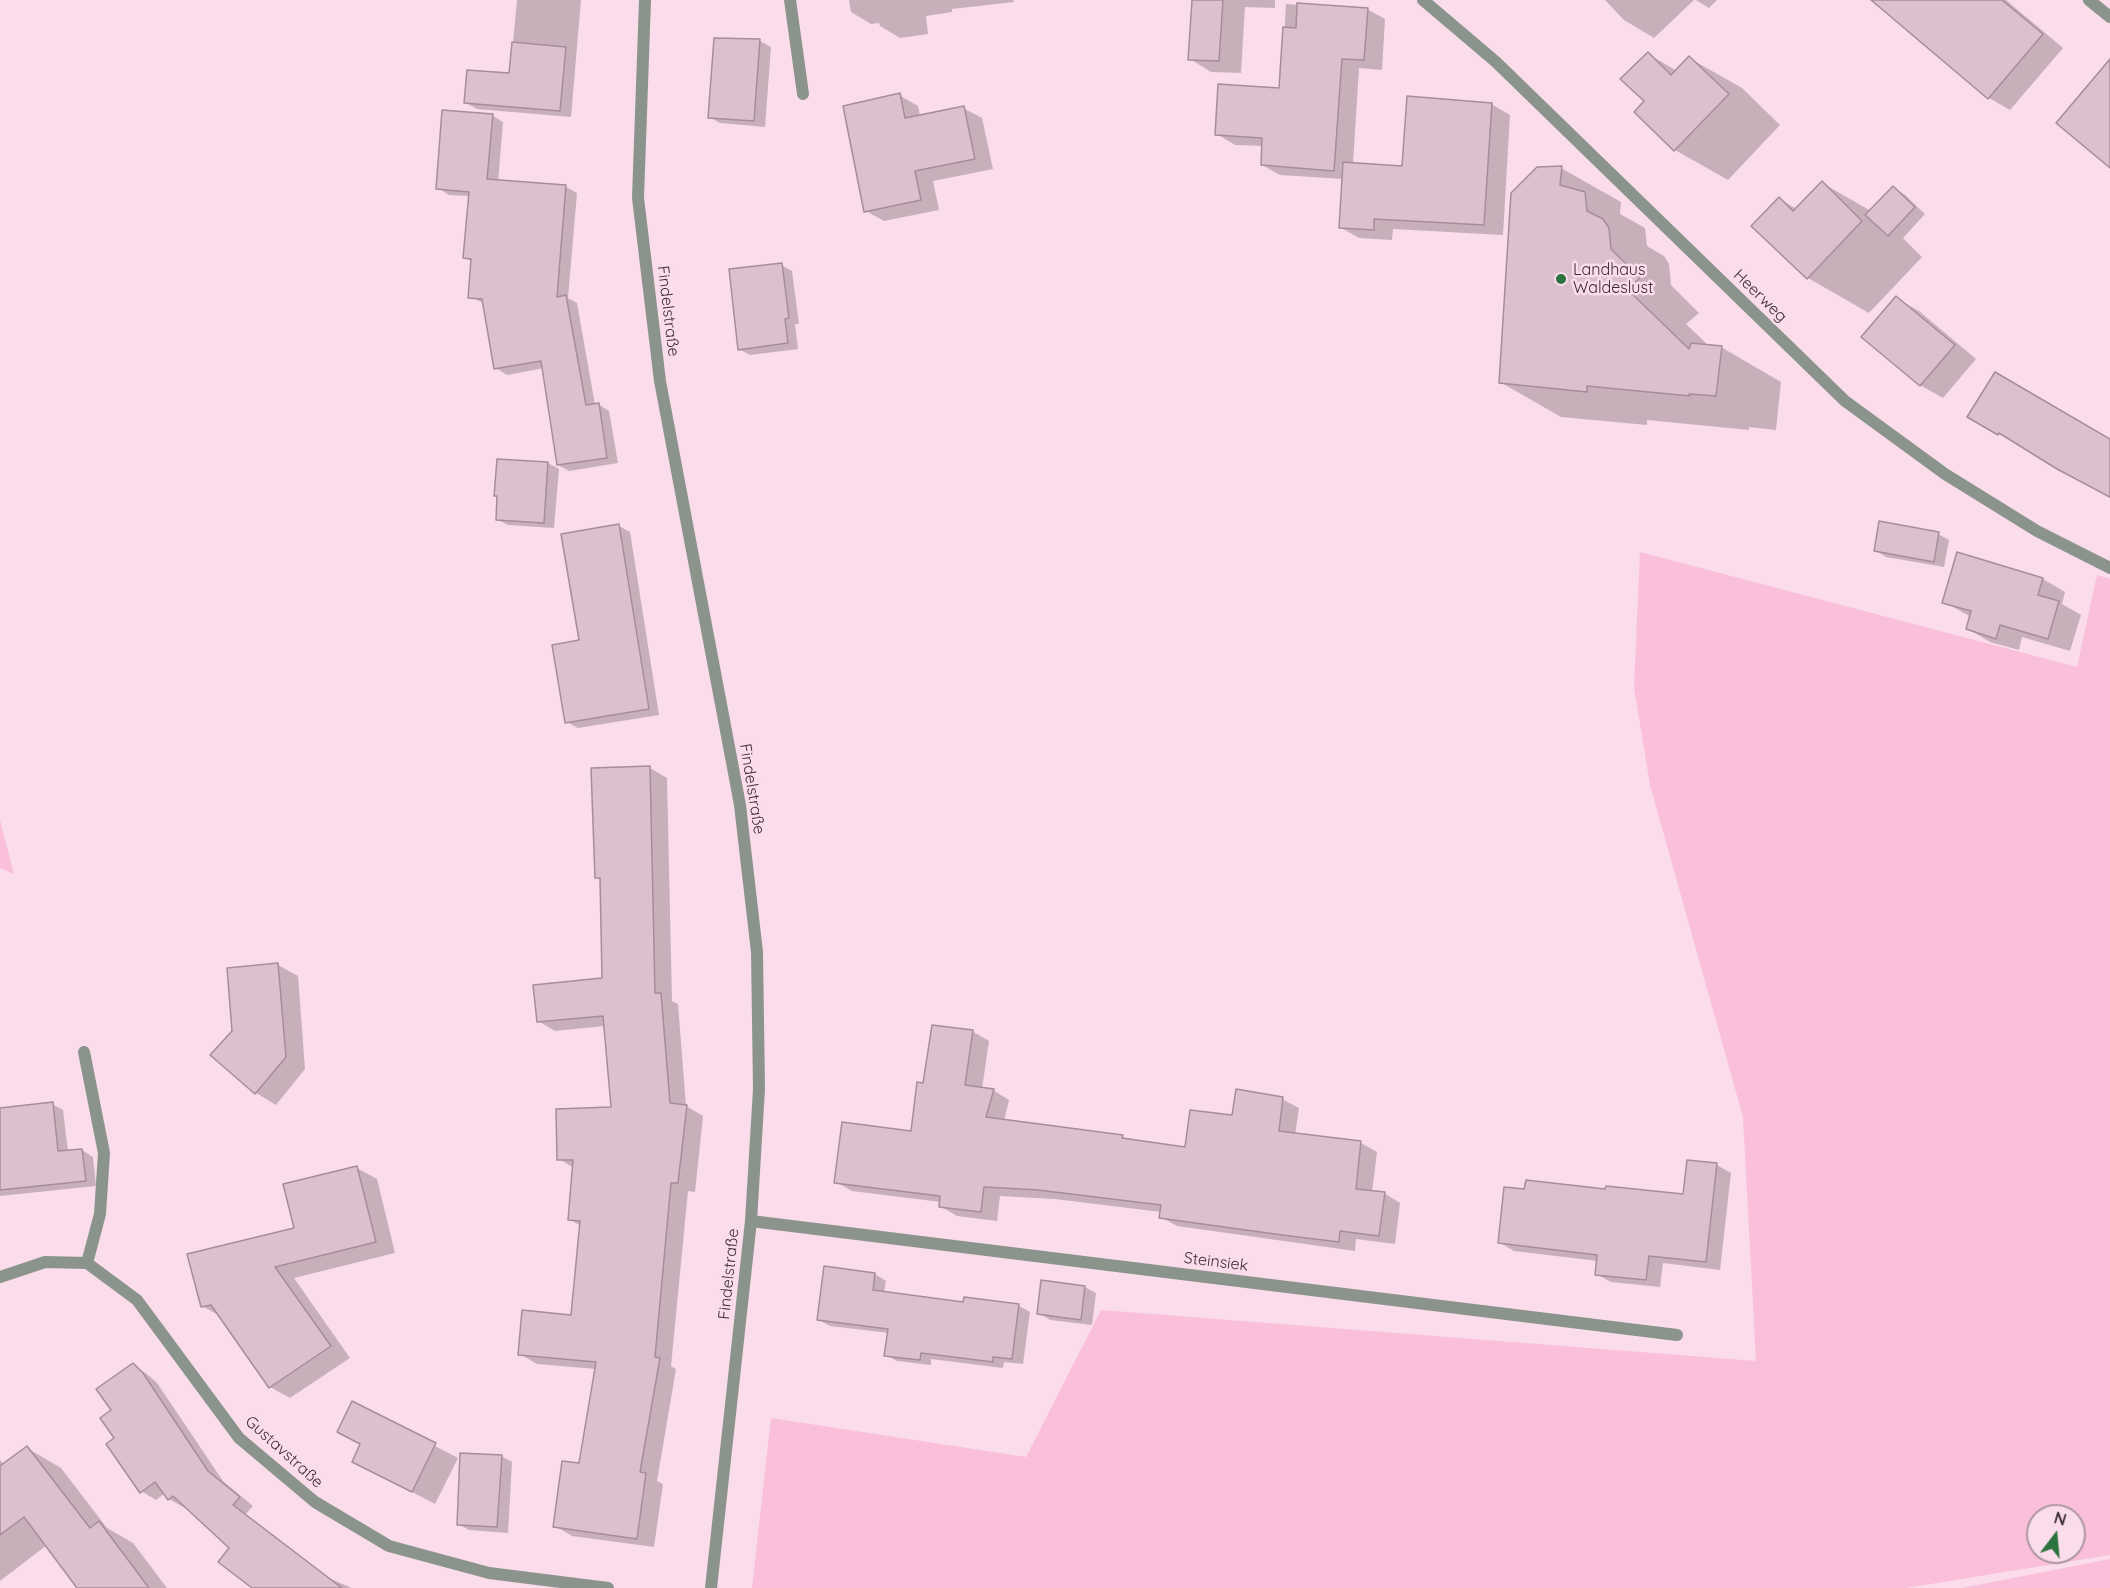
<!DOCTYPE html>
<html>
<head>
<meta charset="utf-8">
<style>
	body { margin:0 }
	#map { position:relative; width:2110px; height:1588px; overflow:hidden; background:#fadcea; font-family:Quicksand,sans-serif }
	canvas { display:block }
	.north { position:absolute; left:2026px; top:1504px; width:60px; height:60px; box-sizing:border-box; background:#fadcea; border:2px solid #ad96a1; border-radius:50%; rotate:16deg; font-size:16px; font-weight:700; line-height:24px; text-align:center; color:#392d33 }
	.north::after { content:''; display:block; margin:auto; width:21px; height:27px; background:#2d733f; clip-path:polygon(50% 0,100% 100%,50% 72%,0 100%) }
</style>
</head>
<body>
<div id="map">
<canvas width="2110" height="1588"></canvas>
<div class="north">N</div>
</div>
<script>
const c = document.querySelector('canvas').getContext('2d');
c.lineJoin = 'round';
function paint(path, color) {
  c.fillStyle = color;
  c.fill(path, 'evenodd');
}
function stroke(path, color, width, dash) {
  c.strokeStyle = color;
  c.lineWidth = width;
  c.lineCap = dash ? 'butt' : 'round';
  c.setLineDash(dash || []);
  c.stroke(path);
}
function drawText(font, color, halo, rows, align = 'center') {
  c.font = font + ' Quicksand,sans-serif';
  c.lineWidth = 5;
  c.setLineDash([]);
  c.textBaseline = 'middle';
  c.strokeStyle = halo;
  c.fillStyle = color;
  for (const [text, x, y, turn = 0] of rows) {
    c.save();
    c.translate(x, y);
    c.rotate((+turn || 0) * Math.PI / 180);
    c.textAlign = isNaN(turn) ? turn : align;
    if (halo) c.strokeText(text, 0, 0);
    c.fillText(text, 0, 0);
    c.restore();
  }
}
paint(new Path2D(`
	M1640,552l437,115 20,-92 13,4v976l-204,33h-1154l19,-170 255,39 75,-147 655,51 -13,-244 -93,-332 -16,-98zM2038,1516h36v36h-36z
	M0,820l14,54 -14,-6z
	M2110,1559v29h-148z`), '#fabfdb');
paint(new Path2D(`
	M517,0h64l-10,117 -94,-8 -11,-6 44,-28z
	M849,0h164l1,2 -62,7v3l-26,4 2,18 -28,4 -20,-12 -1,-3 -8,1 -20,-12z
	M1193,0h82v8l-30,-1 -4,66 -30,-1 -21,-13z
	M1605,0h89l-40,38 -30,-18z
	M1696,0h21l-8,8z
	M1875,0h131l57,48 -53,62 -21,-12z
	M1286,4l81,5 18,10 -3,51 -23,-2 -6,96 50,3 88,-63 19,11 -7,120 -110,-6 -1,11 -33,-2 -19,-11 3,-48 -63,-4 -18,-10 1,-19 -28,-1 -18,-11 64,-44z
	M760,41l11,6 -6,80 -45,-4 -11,-6z
	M1648,54l29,17 12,-13 53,30 38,37 -52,55 -53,-30 -29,-49z
	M899,95l19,11 2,10 43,-8 19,10 11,51 -60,12 6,29 -55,11 -18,-10z
	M493,116l10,6 -5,60 68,5 11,6 -9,105 9,5 18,102 3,-1 11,7 9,52 -49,8 -11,-6 -14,-97 -37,7 -11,-7 -12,-65 -14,-6 3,-35 -8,-4 6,-62 -22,-1 -11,-7z
	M1561,168l60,34 -1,12 25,14 2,18 17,10 5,8 2,21 28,28 -13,11 23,22 12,1 60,35 -5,48 -27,-3v3l-102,-10v5l-86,-8 -61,-35z
	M1822,183l49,28 22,-23 11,6 21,20 -22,24 19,19 -53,56 -61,-35 -29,-79 18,10z
	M781,265l11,6 7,53h-4l3,25 -48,6 -11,-6z
	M1896,298l23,13 57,48 -33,39 -23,-13z
	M1969,416l141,24v55l-2,2z
	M548,463l11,6 -5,59 -46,-3 -11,-6z
	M619,526l11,6 29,183 -81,13 -11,-6 14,-81z
	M1938,534l11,6 -5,27 -58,-10 -11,-7z
	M1958,554l85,25 22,13 -3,12 19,11 -11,36 -48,-14 -3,13 -29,-8 -22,-13 3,-12 -27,-15z
	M650,768l17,10 5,223 6,3 8,102 17,10 -8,76 -7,-1 -17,175 5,3 -19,112 6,3 -9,63 -82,-11 -17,-10 25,-61 16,-96 -59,-5 -17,-10 52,-37 9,-91 -12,-7 5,-51 -15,-9 54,-50 -8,-83 -50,5 -17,-10 65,-41 -1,-99 -6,-4z
	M278,965l20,11 7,93 -29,36 -20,-12 -44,-38 22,-24z
	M972,1031l17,10 -7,48 11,1 16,10 -5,21 118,16 8,4 57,7 46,-32 49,-17 17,9 -4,27 66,8 16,9 -5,40 12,1 16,10 -5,41 -39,-5 -1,12 -178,-25 -16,-9v-5l-106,-13 -55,-3 -3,25 -40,-5 -17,-10 1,-4 -89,-11 -16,-9 76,-50 13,-47z
	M52,1104l11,6 5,41 14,-1 11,7 3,29 -96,10v-86z
	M1688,1162l29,3 14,8 -11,97 -57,-7 -3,24 -49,-5 -15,-8 2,-13 -84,-10 -15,-9 27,-52h80l78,6z
	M357,1168l20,11 18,74 -101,25 56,80 -60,40 -20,-11 -48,-70 -20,-11 94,-77z
	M825,1268l50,6 11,7 -2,12 81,11v-5l54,7 11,6 -7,52 -19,-2 -1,6 -72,-9v6l-34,-4 -11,-6 3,-22 -59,-7 -11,-6z
	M1085,1287l11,6 -4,32 -42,-5 -11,-7z
	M133,1365l14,9 10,9 66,98 30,25 -7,8 85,65 21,9h-97l-24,-41 -46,-41 -2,1 -14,-8 -4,-6 -9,7 -15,-9 -25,-53 -3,-27z
	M353,1403l105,55 -23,46 -82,-43 9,-16 -23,-13z
	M27,1448l34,20 46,60 26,15 34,45h-88l-32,-43 -47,36v-121l4,5z
	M501,1456l11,6 -4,71 -39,-3 -11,-6z`), '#0003');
const building = new Path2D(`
	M1192,0h31l-4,61 -31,-1z
	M1871,0h131l41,34 -55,65z
	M1297,3l71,5 -4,52 -22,-1 -8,112 -73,-6 1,-27 -47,-3 3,-51 61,4 4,-61 13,1z
	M714,38l46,1 -6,82 -46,-3z
	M512,42l54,5 -6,64 -96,-8 3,-33 42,3z
	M1648,52l23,23 18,-19 40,38 -55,57 -40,-39 10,-11 -24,-22z
	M2110,59v109l-54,-45z
	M900,93l5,25 59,-12 11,53 -60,12 6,29 -57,12 -21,-106z
	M1407,96l85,7 -8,122 -110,-6v11l-35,-2 4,-66 59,4z
	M442,110l51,4 -6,65 79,6 -9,112 9,-2 20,110 13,-2 8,55 -50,7 -16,-104 -47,8 -12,-70 -14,-1 3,-39 -8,-1 6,-66 -33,-3z
	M1562,166l-2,19 25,7 2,19 16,8 6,9 2,21 29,29 -13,11 62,60 2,-6 31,3 -6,50 -27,-2 1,2 -103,-10v6l-88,-9 12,-190 26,-26z
	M1822,181l40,40 -55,58 -56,-53 28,-29 14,14z
	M1893,186l22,21 -27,29 -23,-21z
	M782,263l7,55 -4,1 3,24 -50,7 -9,-81z
	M1896,296l59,49 -35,41 -59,-49z
	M1995,372l115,67v58l-53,-28 -58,-36 -1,2 -31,-18z
	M497,459l51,3 -4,61 -48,-3 1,-24h-3z
	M1879,521l60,11 -5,30 -60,-11z
	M619,524l30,185 -84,14 -13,-78 27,-5 -18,-106z
	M1957,552l86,26 -5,17 21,6 -11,38 -48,-14 -4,14 -30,-10 5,-18 -29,-8z
	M650,766l5,227h6l9,110 17,2 -9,78h-7l-16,174 5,1 -20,114 6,1 -9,66 -84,-12 9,-66 17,2 17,-101 -78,-7 4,-45 49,5 9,-94 -12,-1 5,-60h-16l-1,-51 55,-2 -8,-91 -66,6 -4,-37 69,-7 -2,-100h-5l-4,-110z
	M278,963l8,94 -31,37 -45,-39 22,-24 -5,-63z
	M932,1025l41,5 -8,55 29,4 -8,28 137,18 -1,3 63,9 5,-37 42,5 4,-26 47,8 -4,34 82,10 -5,48 29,3 -6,44 -39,-5 -1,11 -57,-7 -123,-17 2,-13 -123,-15 -54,-3 -3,25 -42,-5 1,-11 -106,-13 8,-61 69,9 6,-49 6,1z
	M53,1102l5,49 24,-2 4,32 -86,9v-82z
	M1687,1160l30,3 -11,99 -57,-6 -3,24 -51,-5 2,-20 -99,-12 6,-56 20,2 2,-9 79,9 1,-3 77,8z
	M357,1166l19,76 -101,25 56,79 -62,42 -58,-83 -10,2 -14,-53 107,-26 -11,-44z
	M824,1266l51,7 -2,17 90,12 1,-5 55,7 -7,55 -19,-2v5l-72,-9 -1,7 -36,-4 4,-27 -71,-9z
	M1041,1280l44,6 -4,34 -44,-6z
	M133,1363l10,10 65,98 32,26 -7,8 109,83h-90l-34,-26 11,-14 -56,-52 -5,4 -13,-18 -15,11 -34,-49 8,-6 -14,-20 11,-8 -15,-21z
	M352,1401l84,42 -24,49 -60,-30 8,-18 -23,-12z
	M27,1446l63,82 9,-7 50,67h-72l-53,-71 -24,18v-69z
	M460,1453l42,2 -5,72 -40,-2z`);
paint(building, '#ddc0cd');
stroke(building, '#a78c99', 1.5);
stroke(new Path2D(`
	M84,1052l20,101 -4,61 -13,49`), '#8b948c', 12);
stroke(new Path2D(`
	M790,0l13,94
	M1423,0l73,62 349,339 100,73 92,57 73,37
	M2089,0l21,17
	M751,1221l926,114
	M0,1277l45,-15 42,1 50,37 102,138 76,64 74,44 100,27 119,15`), '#8b948c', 12);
stroke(new Path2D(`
	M645,0l-7,198 22,183 80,424 17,147 2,137 -8,132 -40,367`), '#8b948c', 12);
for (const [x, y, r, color] of [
	[1561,279,6,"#2d733f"]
]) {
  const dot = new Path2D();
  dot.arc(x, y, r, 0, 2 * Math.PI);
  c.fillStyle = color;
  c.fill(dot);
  stroke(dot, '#fadcea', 2);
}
drawText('16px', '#392d33', '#fadcea', [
	["Landhaus",1573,270],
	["Waldeslust",1573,288]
], 'left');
drawText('16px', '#392d33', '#fadcea', [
	["Heerweg",1760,296,44],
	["Findelstraße",668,311,83],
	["Findelstraße",752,789,81],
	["Steinsiek",1216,1262,7],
	["Findelstraße",729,1274,-84],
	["Gustavstraße",284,1452,42]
]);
</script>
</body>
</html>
